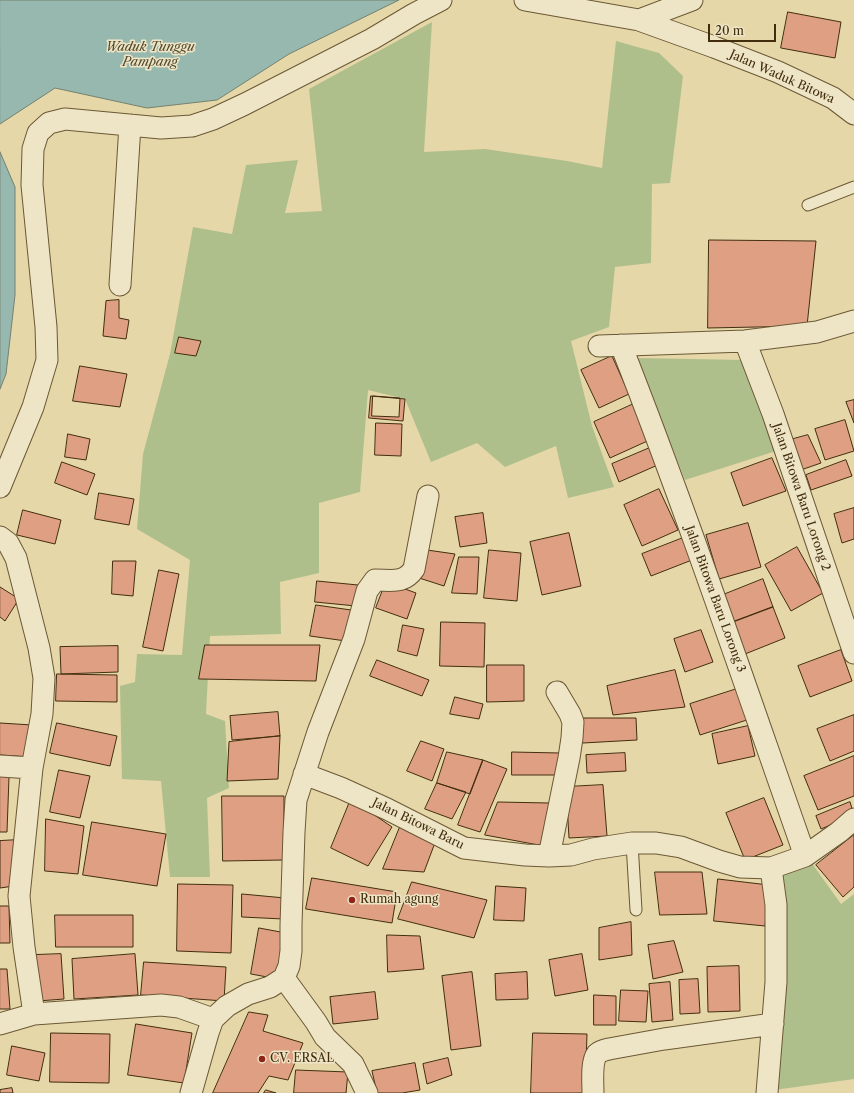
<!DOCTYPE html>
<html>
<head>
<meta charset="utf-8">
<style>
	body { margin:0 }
	#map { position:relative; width:854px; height:1093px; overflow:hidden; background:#e5d7a8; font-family:"Libre Caslon Text",serif }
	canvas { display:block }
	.scale { position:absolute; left:708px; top:24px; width:68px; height:18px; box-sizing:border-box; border:2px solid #422e0f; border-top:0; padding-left:5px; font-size:12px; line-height:14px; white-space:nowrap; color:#422e0f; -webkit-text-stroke:3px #eee5c6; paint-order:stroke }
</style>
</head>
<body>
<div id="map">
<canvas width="854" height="1093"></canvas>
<div class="scale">20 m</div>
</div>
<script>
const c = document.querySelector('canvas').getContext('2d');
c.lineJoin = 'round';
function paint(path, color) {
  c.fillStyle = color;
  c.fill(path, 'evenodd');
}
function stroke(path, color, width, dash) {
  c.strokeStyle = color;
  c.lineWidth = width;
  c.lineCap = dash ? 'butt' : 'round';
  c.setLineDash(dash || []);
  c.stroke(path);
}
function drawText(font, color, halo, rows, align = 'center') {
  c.font = font + ' "Libre Caslon Text",serif';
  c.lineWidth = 3;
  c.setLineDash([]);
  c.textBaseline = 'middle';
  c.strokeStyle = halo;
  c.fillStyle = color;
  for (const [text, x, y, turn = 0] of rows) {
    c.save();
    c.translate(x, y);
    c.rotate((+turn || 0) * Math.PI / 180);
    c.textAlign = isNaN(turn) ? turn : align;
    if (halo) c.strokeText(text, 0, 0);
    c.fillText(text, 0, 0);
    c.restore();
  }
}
paint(new Path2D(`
	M432,22l-8,130 61,-3 82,12 35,7 14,-127 43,12 24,23 -13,107 -18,1 -1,79 -36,4 -6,60 -38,14 21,85 22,61 -46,11 -12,-52 -51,21 -28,-24 -46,19 -26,-63 -37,-9 -8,102 -41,11v70l-39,9 1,52 -71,2 -4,78 19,7 4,67 -22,10 3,79h-40l-9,-96 -39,-2 -2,-93 15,-4 2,-28 45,1 8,-95 -53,-31 6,-75 27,-100 23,-127 39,7 14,-69 52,-5 -13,53 37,-2 -13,-122z
	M637,358l109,2 30,91 -91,29z
	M811,862l30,42 13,-10v185l-87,12 14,-215z`), '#afbf8c');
const water = new Path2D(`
	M0,0h399l-110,54 -72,46 -70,8 -92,-20 -55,36z
	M0,152l15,35v108l-9,79 -6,15z`);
paint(water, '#96b8ae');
stroke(water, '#74816e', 1);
const building = new Path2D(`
	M788,12l53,10 -6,36 -54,-10z
	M709,240l107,1 -9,85 -99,2z
	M119,300v18l10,2 -3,19 -23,-3 3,-35z
	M179,337l22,4 -5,15 -21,-3z
	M612,356l17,38 -30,14 -18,-38z
	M80,366l47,8 -7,33 -47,-6z
	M371,396l34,3 -2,22 -34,-3z
	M373,396l27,2 -1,19 -27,-1z
	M854,400v23l-8,-21z
	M638,402l16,36 -44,20 -16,-36z
	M845,420l9,31 -29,9 -10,-31z
	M376,423l26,1 -1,32 -26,-1z
	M68,434l22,5 -4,21 -21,-3z
	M808,435l13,28 -26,9 -9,-31z
	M652,447l8,17 -41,18 -7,-18z
	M772,458l14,33 -43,15 -12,-33z
	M846,460l6,16 -41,14 -5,-15z
	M62,462l33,12 -8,21 -32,-12z
	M659,489l19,41 -36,16 -18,-41z
	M99,493l35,6 -5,26 -34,-6z
	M854,508v31l-12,4 -8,-29z
	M23,510l38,10 -6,24 -38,-9z
	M483,513l4,30 -27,4 -5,-30z
	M748,523l13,44 -42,12 -13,-44z
	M569,533l12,53 -39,9 -12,-53z
	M683,538l9,22 -41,16 -9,-22z
	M797,547l26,46 -32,18 -26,-46z
	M420,549l35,5 -11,32 -31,-10z
	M489,550l32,3 -4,48 -33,-3z
	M459,557h20l-2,37 -25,-1z
	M113,561h23l-3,35 -21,-2z
	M159,570l20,4 -16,77 -20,-4z
	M763,579l10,28 -40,15 -10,-27z
	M317,581l41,4 -2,21 -41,-4z
	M386,582l30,11 -9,26 -31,-11z
	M0,587l19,12 -14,22 -5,-4z
	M316,605l35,5 -5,31 -36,-5z
	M773,607l12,31 -40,16 -12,-32z
	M441,622l44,1 -1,44 -44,-1z
	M403,625l21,4 -7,27 -19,-5z
	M701,630l12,32 -28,10 -11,-33z
	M205,645h115l-4,36 -117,-2z
	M118,646v26l-57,2 -1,-27z
	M841,650l11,31 -42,16 -12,-31z
	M377,660l52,20 -7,16 -52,-20z
	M487,665h37v36l-37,1z
	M675,670l10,37 -72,8 -6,-29z
	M57,674l60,1v27l-61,-1z
	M740,688l10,31 -50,16 -10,-31z
	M455,697l28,7 -4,15 -29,-5z
	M278,712l2,24 -48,4 -2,-24z
	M854,715v36l-24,10 -13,-32z
	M581,718h55l1,22 -54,3z
	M0,723l32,2 -2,32 -30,-2z
	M57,723l60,13 -7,30 -60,-13z
	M748,726l7,30 -37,8 -6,-30z
	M280,736l-2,43 -51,2 2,-39z
	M421,741l23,8 -12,32 -25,-10z
	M447,752l36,8 -13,34 -33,-11z
	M512,752l48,1 -3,22h-45z
	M625,753l1,18 -39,2 -1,-18z
	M854,756v40l-36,14 -14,-34z
	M483,760l24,9 -27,63 -22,-7z
	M59,770l31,6 -10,42 -30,-6z
	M0,776l9,1 -2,55h-7z
	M437,783l29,9 -14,27 -27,-10z
	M603,785l4,51 -38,2 -3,-51z
	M222,796h62v64l-61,1z
	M764,798l19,47 -38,15 -19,-47z
	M351,799l41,28 -24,39 -37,-18z
	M498,802l51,1 -5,43 -59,-11z
	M850,802l4,13 -33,14 -5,-13z
	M46,819l38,7 -6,48 -33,-3z
	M92,822l74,12 -9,52 -74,-11z
	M400,827l36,13 -12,32 -41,-3z
	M854,835v52l-11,10 -27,-32z
	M18,840l-4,46 -14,2v-47z
	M655,872h47l5,42 -47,1z
	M312,878l85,14 -5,31 -86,-14z
	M718,879l51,6 -4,41 -51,-5z
	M412,882l75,18 -13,38 -76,-19z
	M178,884l55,1 -2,68 -54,-2z
	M496,886l30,2 -2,33 -30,-1z
	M242,894l43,4 -2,21 -41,-2z
	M0,906h9l1,37h-10z
	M55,915h78v32h-77z
	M631,922l1,33 -33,5v-32z
	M259,928l27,5 -8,46 -27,-5z
	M387,935l33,1 4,33 -36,3z
	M674,941l9,31 -30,7 -5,-34z
	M61,954l3,45 -26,2 -3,-46z
	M135,954l3,41 -64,4 -2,-40z
	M582,954l6,36 -33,6 -6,-36z
	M144,962l82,5 -2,34 -83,-6z
	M739,966l1,45 -32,1 -1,-45z
	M0,969h7l3,40h-10z
	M472,972l9,74 -30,4 -9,-74z
	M527,972l1,27 -32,1 -1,-26z
	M698,979l2,34 -20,1 -1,-34z
	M670,982l3,38 -21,2 -3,-38z
	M621,990l27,1 -2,31 -27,-1z
	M375,992l3,27 -45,5 -3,-27z
	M594,995l22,1v29h-22z
	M249,1012l19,3 -5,16 40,12 -15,37 -19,-4 -11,17h-45z
	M136,1024l56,9 -8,50 -56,-8z
	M51,1033l59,1 -1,49 -59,-1z
	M533,1033l54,1 -2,59h-54z
	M12,1046l33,7 -6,28 -32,-6z
	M448,1058l4,17 -25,9 -4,-20z
	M415,1063l5,27 -18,3h-25l-5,-22z
	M296,1070l52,2 -2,21h-52z
	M12,1088l1,5h-13v-3z
	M266,1090l10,3h-12z`);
paint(building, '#df9f83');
stroke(building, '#422e0f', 1);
const lane = new Path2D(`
	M808,205l46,-18
	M632,843l4,67`);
const street = new Path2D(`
	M525,0l114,20 75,27 64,25 55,26 21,16
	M639,20l53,-20
	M120,285l10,-160
	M745,341l28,73 81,239
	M621,345c66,168 124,340 184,511
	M599,346l146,-5 72,-9 37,-11
	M0,487l33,-80 14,-47 -1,-33 -14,-142 1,-36 5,-16 11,-10 16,-4 96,9 31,-2 21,-7 32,-15 127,-65 42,-25 27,-14
	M0,537l8,6 8,15 23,90 5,30 -2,36 -10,54 -13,128 5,51 10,67
	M0,766l32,2
	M304,774l37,14 46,21 77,39 61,7 24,1 22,-1 22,-6 39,-6h24l25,4 38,14 21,6 31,1 34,-12 34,-24 15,-13
	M549,856l20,-98 3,-20 1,-16 -3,-8 -13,-22
	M284,978l32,44 9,15 28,27 14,29
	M0,1024l34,-10 127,-9 18,2 34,12
	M191,1093l17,-60 5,-14 14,-13 21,-12 22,-7 14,-9 5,-12 2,-15v-26l3,-93 2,-32 22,-68 36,-93 13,-48 8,-11c17,0 29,4 39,-11l14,-73
	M593,1093c0,-10 -2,-31 4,-39 3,-3 8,-4 12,-5l55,-10 109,-15
	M767,1093l9,-111v-77l-5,-37`);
stroke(lane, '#6b5835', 13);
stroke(street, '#6b5835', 23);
stroke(lane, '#eee5c6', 11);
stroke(street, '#eee5c6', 21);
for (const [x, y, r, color] of [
	[352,900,4,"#8f2418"],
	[262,1059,4,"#8f2418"]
]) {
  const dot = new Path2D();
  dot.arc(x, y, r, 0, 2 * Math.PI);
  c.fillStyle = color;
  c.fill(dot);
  stroke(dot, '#eee5c6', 1.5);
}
drawText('12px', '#422e0f', '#eee5c6', [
	["Jalan Waduk Bitowa",782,77,24],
	["Jalan Bitowa Baru Lorong 2",801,497,71],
	["Jalan Bitowa Baru Lorong 3",715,599,70],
	["Jalan Bitowa Baru",418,824,26]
]);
drawText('12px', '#422e0f', '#eee5c6', [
	["Rumah agung",360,900],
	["CV. ERSAL",270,1059]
], 'left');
drawText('italic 13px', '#534a2f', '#eee5c6', [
	["Waduk Tunggu",150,47],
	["Pampang",150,62]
]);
</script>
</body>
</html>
